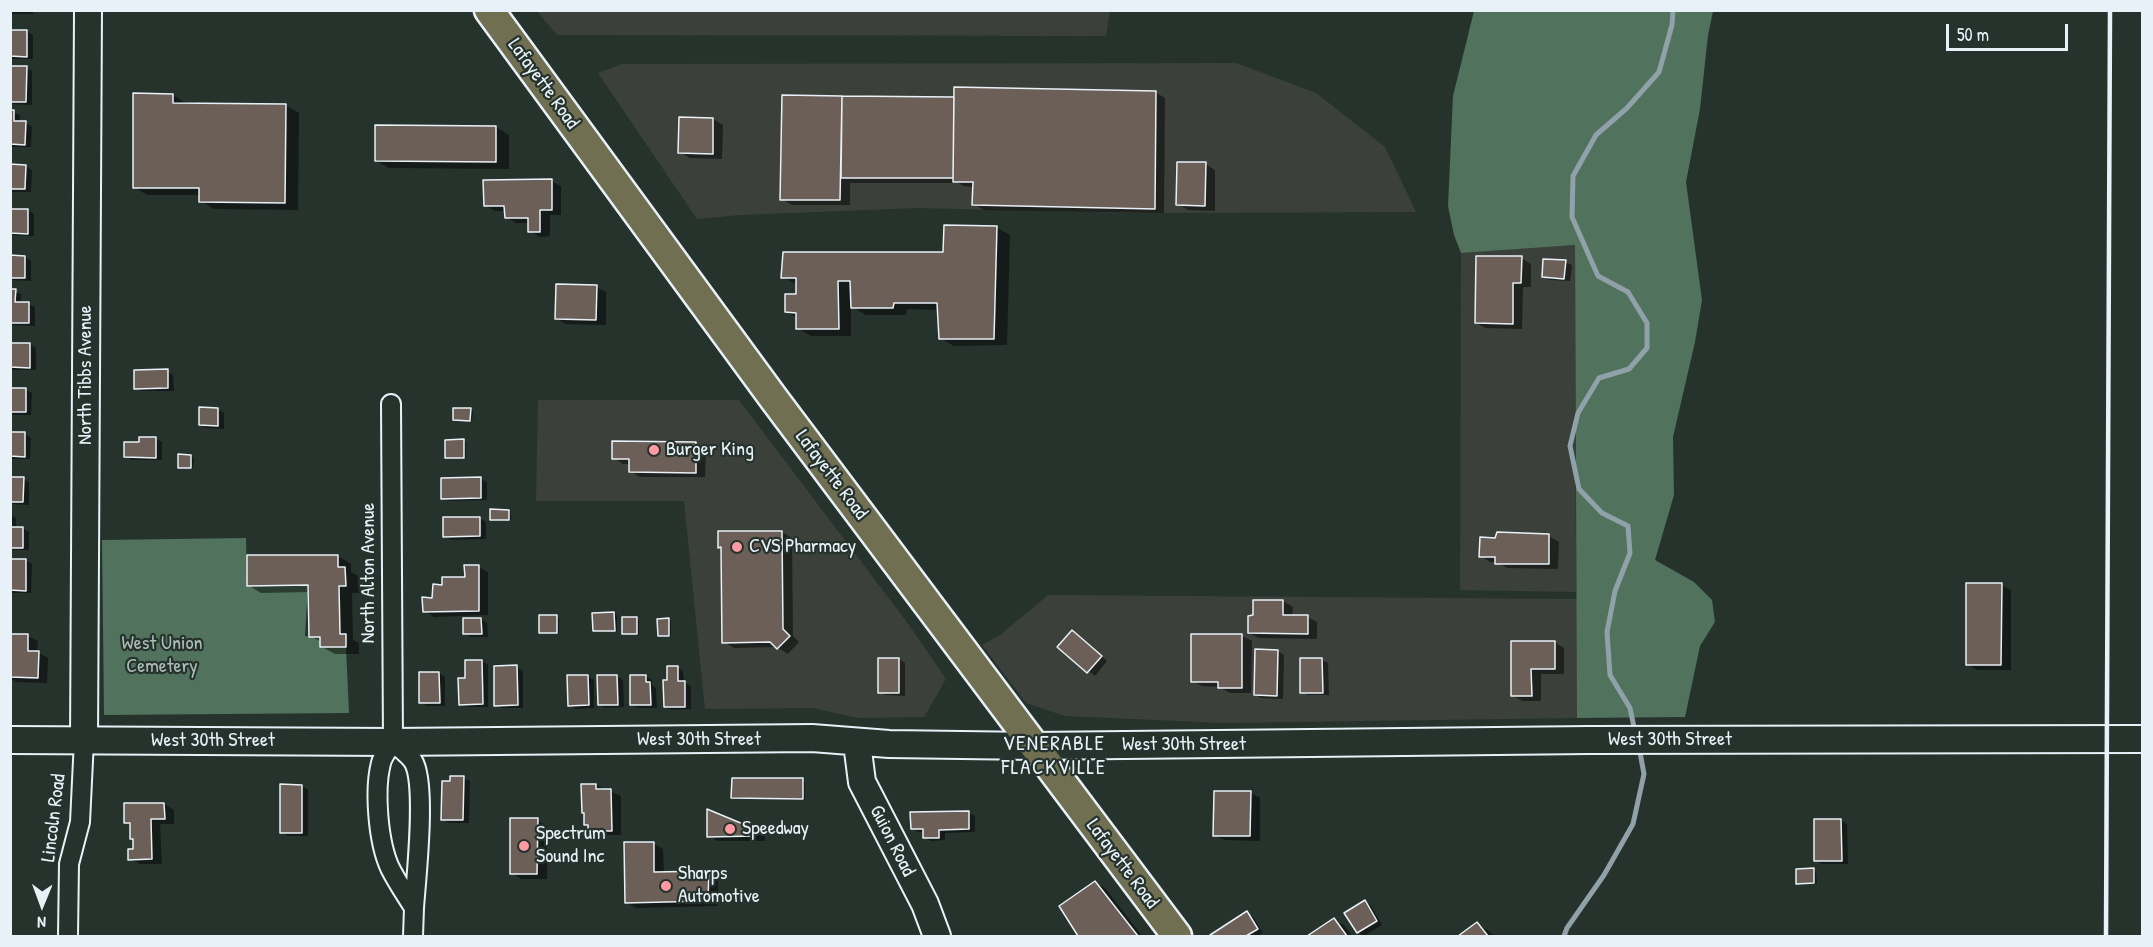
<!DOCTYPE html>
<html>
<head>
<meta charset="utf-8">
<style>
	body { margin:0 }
	#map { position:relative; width:2153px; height:947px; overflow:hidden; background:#26332d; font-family:"Patrick Hand",sans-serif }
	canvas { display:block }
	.frame { position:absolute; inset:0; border:12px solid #e8f1f8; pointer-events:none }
	.north { position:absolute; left:12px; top:875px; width:60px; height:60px; -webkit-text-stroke:4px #26332d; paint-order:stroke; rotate:181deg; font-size:16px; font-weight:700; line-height:24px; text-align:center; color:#e8f1f8 }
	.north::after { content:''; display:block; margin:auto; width:21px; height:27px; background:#e8f1f8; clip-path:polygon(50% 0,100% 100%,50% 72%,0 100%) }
	.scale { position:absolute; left:1946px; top:24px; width:122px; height:27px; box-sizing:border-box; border:3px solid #e8f1f8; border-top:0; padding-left:8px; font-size:18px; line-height:21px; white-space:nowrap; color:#e8f1f8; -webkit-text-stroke:4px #26332d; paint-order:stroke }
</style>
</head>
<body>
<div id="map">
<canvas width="2153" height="947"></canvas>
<div class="frame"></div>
<div class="north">N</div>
<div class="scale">50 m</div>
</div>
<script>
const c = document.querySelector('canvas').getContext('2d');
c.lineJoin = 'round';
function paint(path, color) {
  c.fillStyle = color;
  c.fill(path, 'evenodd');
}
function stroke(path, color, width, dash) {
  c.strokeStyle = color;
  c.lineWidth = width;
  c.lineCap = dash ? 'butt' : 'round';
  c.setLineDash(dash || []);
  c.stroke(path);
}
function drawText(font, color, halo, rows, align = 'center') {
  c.font = font + ' "Patrick Hand",sans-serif';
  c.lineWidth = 4.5;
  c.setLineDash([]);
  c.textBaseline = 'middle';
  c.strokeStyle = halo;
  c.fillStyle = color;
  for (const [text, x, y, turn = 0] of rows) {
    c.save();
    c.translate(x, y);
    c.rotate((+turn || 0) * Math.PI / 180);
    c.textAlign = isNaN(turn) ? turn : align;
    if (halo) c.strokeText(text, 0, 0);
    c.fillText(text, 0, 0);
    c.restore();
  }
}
paint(new Path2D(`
	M537,11h573l-4,25 -549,-1z
	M1236,63l80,30 69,54 31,65 -277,1 -222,-5 -177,7 -43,4 -99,-146 24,-9z
	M1575,245l1,347 -116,-2 1,-337z
	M538,400h201l170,225 37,54 -22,38 -66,1 -45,-10 -108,1 -21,-208h-148z
	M1048,595l529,4v119l-353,5 -159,-7 -39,-13 -44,-58 18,-10z`), '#3b403a');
paint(new Path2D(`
	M1474,11h239l-5,24 -8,74 -14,73 16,118 -7,42 -22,95 1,58 -19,65 39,22 18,18 3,22 -15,24 -15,71 -108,1 -2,-473 -114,8 -7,-18 -6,-29 5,-110z
	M246,538l1,48 61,-1 -3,51 15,1 1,10h25l3,66 -245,2 -2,-175z`), '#51725c');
paint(new Path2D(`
	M10,10h23v4h-23z
	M10,31h17l6,4v24h-23z
	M10,68h16l6,3v34l-22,-1z
	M1155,92l10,6 -1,115 -180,-3 -10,-6 1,-17 -11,-1 -6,-3h-108v22h-58l-10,-6 2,-102 172,1z
	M173,95l13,8v2h99l14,8 -1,97 -84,-1 -13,-8v-6h-54l-13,-8z
	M10,111l10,4v8h6l6,4 -1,20h-21z
	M681,118l32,1 10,6 -1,34 -32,-1 -10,-6z
	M496,127l13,8v34l-120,-1 -13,-7z
	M1205,164l10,6v41l-27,-1 -10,-6z
	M10,166h15l7,4 -1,22h-21z
	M551,181l10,5v29h-11v21l-10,1 -10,-6v-8h-14l-10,-6v-6h-11l-10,-6z
	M10,210h18l6,4v22l-24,-1z
	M996,227l14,8 -3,110 -53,1 -14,-8 -1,-28 -32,-1 -1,6h-40l-15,-9v30h-40l-13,-8v-10l-12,-6 12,-17v-10l-16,-8 163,-23z
	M10,257h15l6,4v20l-21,-1z
	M1521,258l10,6v23h-8l-1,42 -36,-1 -10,-5z
	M1565,262l7,3 -2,16 -20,-1 -7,-4z
	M596,287l10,5v33l-40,-1 -10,-6z
	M10,291l11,3v10h8l6,3v19l-25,-1z
	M10,344h20l6,4v22h-26z
	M167,371l6,4 1,16h-32l-6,-3z
	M10,389l16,1 6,3 -1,22h-21z
	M218,409l6,4v16l-18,-1 -6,-3z
	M470,410l3,1 -1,10 -18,-2z
	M10,434h15l6,4 -1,21h-20z
	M156,439l6,3v18h-30l-7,-4 16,-12z
	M464,441l2,1v16l-20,-1z
	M696,443l10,6 -1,28h-65l-9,-6v-7h-8l-9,-6z
	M191,456l3,2 -1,11 -14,-2z
	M10,478l13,1 6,3v23l-19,-1z
	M480,479l7,3v18l-38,1 -6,-3z
	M508,511l3,2v7l-20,-1z
	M10,515l6,3v10h7l6,4v18h-19z
	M479,518l7,4v17l-35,1 -6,-4z
	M782,532l10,6 1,98 6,6 -11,12 -11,-7 -43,1 -10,-6 -1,-93 -4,-2v-14z
	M1549,536l10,6 -1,27 -51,-1 -10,-6h-7l-9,-6z
	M338,556l13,8v8l7,4 1,17h-7l1,47 6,3v11h-24l-13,-7v-5l-12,-6v-44l-49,1 -13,-8v-28z
	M10,560h16l6,4 -1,29h-21z
	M479,567l9,5v43l-54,2 -9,-6 18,-24 23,-9z
	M2001,585l10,5v80h-34l-10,-6z
	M1283,601l10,6 -1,10h15l10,5v17l-58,-1 -10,-5z
	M614,614l3,1v16l-23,-1z
	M556,617l3,1v15l-19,-1z
	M481,619l6,4 1,14h-17l-6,-3z
	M636,619l3,1v15l-15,-2z
	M668,620l3,1v16h-9l-2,-2z
	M10,635l18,1 10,5 -1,11 11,6 -1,25 -30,-1 -7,-4z
	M1078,636l29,25 -12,15 -36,-29z
	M1242,636l10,5 -1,52h-21l-11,-6 -17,-1 -10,-5z
	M1554,642l10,6v26h-23v27h-18l-10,-5v-53z
	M1278,651l6,4 -1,44 -22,-1 -6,-4z
	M899,659l6,4v33l-19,-1 -6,-3z
	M1322,660l6,3 1,32h-21l-6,-3z
	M482,661l6,4v42h-22l-6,-3z
	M517,667l6,4v37h-21l-6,-3z
	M677,667l6,4 1,11 7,4v23l-19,1 -6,-3 3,-26z
	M439,673l6,4v29h-18l-6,-3z
	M587,676l7,4v28l-18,1 -7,-4z
	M617,676l6,4 1,27 -19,1 -6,-4z
	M646,676l6,4v5l4,3 1,20h-19l-6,-3z
	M463,778l7,3 -1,42h-20l-6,-4 8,-37z
	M802,780l3,2v18l-72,-2z
	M596,785l25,11v39h-22l-10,-5 -3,-16 -3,-1z
	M302,786l6,4v46h-20l-7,-4z
	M1251,793l9,5v43l-36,-1 -10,-5z
	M164,804l10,6v14h-14l2,40h-22l-10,-5 4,-9v-10l-3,-15 -5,-3z
	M968,812l7,4v16l-30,1v7l-14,1 -7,-4v-5h-6l-6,-4z
	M537,820l10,6v53h-26l-9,-6z
	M1815,820h26l6,4 1,40h-26l-7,-4z
	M754,830l11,6v5h-47l-10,-5z
	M653,843l10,6 1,24h44l10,6v27l-82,2 -10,-6z
	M1813,870l3,1 1,13 -19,-1z
	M1095,883l10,5 37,48h-62l-19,-30z
	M1365,902l6,4 11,19 -18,11 -6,-4z
	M1247,913l6,4 10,16 -6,3h-44l-1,-1z
	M1334,920l10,5 8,11h-42z
	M1477,924l13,8 4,4h-33z`), '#0007');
stroke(new Path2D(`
	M1635,732l-5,-24 -20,-33 -3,-43 8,-41 15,-38 -2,-27 -26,-13 -23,-24 -9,-43 8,-33 21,-35 30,-9 18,-21v-25l-19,-31 -30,-16 -26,-59 1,-41 23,-41 31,-27 32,-36 13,-47 1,-15
	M1564,936l3,-8 37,-53 29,-51 11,-50 -5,-27`), '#90a1a9', 5);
const building = new Path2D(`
	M10,30h17v27l-17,-1z
	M10,66h17l-1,36h-16z
	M954,87l202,4 -1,118 -183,-4 1,-23h-20z
	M133,93l40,1v9l113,1 -1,99 -86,-1v-14h-66z
	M782,95l60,1 -2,104h-60z
	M842,96l112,1 -1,81h-112z
	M10,110h4v11h12l-1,24 -15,-1z
	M679,117l34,1v36l-35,-1z
	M375,125l121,1v36l-121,-1z
	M1177,162h29l-1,44 -29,-1z
	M10,164l16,1 -1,24h-15z
	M552,179v31h-12v22h-12v-14h-23l-1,-12h-20l-1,-26z
	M10,209h18v25l-18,-1z
	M944,225l53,1 -3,113h-55l-2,-36h-43l-1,5h-42l-1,-27h-12l1,48h-43v-16l-11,-1v-18h11v-16h-15l2,-26h160z
	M10,255l15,1v22h-15z
	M1476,256h46l-1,27h-8v41l-38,-1z
	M1543,259l23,1 -2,19 -22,-2z
	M556,284l41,1 -1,35 -41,-1z
	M10,289h6l-1,13h14v21h-19z
	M10,343h20v25l-20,-1z
	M168,369v19l-34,1v-19z
	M10,388h16v24h-16z
	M199,407l19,1v18l-19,-1z
	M453,408h18l-1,13 -17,-1z
	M10,432h15v25l-15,-1z
	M139,437h17v21l-32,-1v-15h15z
	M464,439v19h-19v-18z
	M612,441l84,1v31l-67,-1v-13h-17z
	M178,454l13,1v13h-13z
	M10,477h14l-1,25h-13z
	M481,477v21l-40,1v-21z
	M490,509l19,1v10h-19z
	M443,517h37v19l-37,1z
	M10,527h13v21h-13z
	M718,531h64l1,98 7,7 -13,13 -7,-7 -48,1 -1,-96 -3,1z
	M1497,532l52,2v30h-54v-7h-16l1,-20 15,1z
	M247,555h91v12h7l1,19h-7l1,48h6v13h-26v-10h-11l-1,-52 -61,1z
	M10,559h16v32l-16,-1z
	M464,565h15v46l-56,1 -1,-15 10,1 1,-14 9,1v-8h23z
	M1966,583h36l-1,82h-35z
	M1253,600h30v15h25v19l-60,-1v-17l5,-1z
	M614,612l1,19h-22l-1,-18z
	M539,615h18v18h-18z
	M622,617h15v17h-15z
	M463,618h18l1,16h-19z
	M669,618v18h-11l-1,-17z
	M1072,630l30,26 -15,17 -30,-26z
	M10,634h18v17h11l-1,27 -28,-1z
	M1191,634h51v54h-24v-6h-27z
	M1511,641h44v28h-24l1,27h-21z
	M1255,649l23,1 -1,46 -23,-1z
	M878,658h21v35h-21z
	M1300,658h22l1,35h-23z
	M465,660h17l1,44 -24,1 -1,-27h7z
	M517,665l1,40 -24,1v-40z
	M667,666h11v15h7v26h-21l-1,-27h4z
	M419,672h20l1,31h-21z
	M567,675h21l1,30 -21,1z
	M597,675h20l1,30h-20z
	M630,675h16v7h4l1,23h-21z
	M450,776h14l-1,44h-22l1,-39h8z
	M732,778h71v21l-72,-1z
	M280,784l22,1v48h-22z
	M581,784h15v5h15l1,42h-24v-6h-4v-12h-2z
	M1214,791h37l-1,45h-37z
	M124,803h40l1,16h-14l1,40 -24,1v-11h5v-10h-3v-16h-6z
	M707,809l48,20v7l-48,1z
	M969,811v18l-30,1v8h-16v-9h-12l-1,-17z
	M510,818h28l-1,56h-27z
	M1814,819h27l1,42h-28z
	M624,842h30v30l55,-1 -1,30 -83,2z
	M1814,868v15l-18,1v-15z
	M1095,881l43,55h-60l-19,-30z
	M1365,900l12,21 -20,12 -13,-20z
	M1247,911l11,18 -12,7h-34l-2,-1z
	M1334,918l13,18h-40z
	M1477,922l11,14h-30z`);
paint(building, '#6b5f58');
stroke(building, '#e8f1f8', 1.5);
const street = new Path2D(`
	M391,404l2,338c-4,7 -10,13 -12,21 -7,27 -3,79 9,105 7,14 16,27 24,40 2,-29 13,-125 -1,-147 -5,-7 -14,-13 -20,-19
	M68,936l1,-72 11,-42 4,-82
	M413,936l1,-28`);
const secondary = new Path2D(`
	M10,740l383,2 419,-4 77,6 144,2 556,-6 553,-1
	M84,740l4,-730
	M857,743l5,39 63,122 12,32`);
const primary = new Path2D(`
	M489,10l285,389 403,537`);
stroke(street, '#e8f1f8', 22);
stroke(secondary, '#e8f1f8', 30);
stroke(primary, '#e8f1f8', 33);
stroke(street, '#26332d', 18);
stroke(secondary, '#26332d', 26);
stroke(primary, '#706f52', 28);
stroke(new Path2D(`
	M2106,936l4,-926`), '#e8f1f8', 4.5);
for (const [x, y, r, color] of [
	[654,450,6,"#ff9aa2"],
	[737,547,6,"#ff9aa2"],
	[730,829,6,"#ff9aa2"],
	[524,846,6,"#ff9aa2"],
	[666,886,6,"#ff9aa2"]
]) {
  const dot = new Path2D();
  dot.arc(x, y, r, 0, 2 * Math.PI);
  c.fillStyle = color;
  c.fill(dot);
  stroke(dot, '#26332d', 2);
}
drawText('20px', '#e8f1f8', '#26332d', [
	["Lafayette Road",543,84,54],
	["North Tibbs Avenue",86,375,-90],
	["Lafayette Road",831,475,53],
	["North Alton Avenue",369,573,-90],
	["West 30th Street",699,740],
	["West 30th Street",1670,740],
	["West 30th Street",213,741],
	["West 30th Street",1184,745],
	["Lincoln Road",54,818,-83],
	["Guion Road",892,841,63],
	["Lafayette Road",1122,864,53]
]);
drawText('20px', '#e8f1f8', '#26332d', [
	["Burger King",666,450],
	["CVS Pharmacy",749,547],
	["Speedway",742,829],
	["Spectrum",536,834],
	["Sound Inc",536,857],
	["Sharps",678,874],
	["Automotive",678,897]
], 'left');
drawText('20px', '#acbeba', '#26332d', [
	["West Union",162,644],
	["Cemetery",162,667]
]);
c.letterSpacing = '1.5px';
drawText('21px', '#e8f1f8', '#26332d', [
	["VENERABLE",1054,744],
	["FLACKVILLE",1054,768]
]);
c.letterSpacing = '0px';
</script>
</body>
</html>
